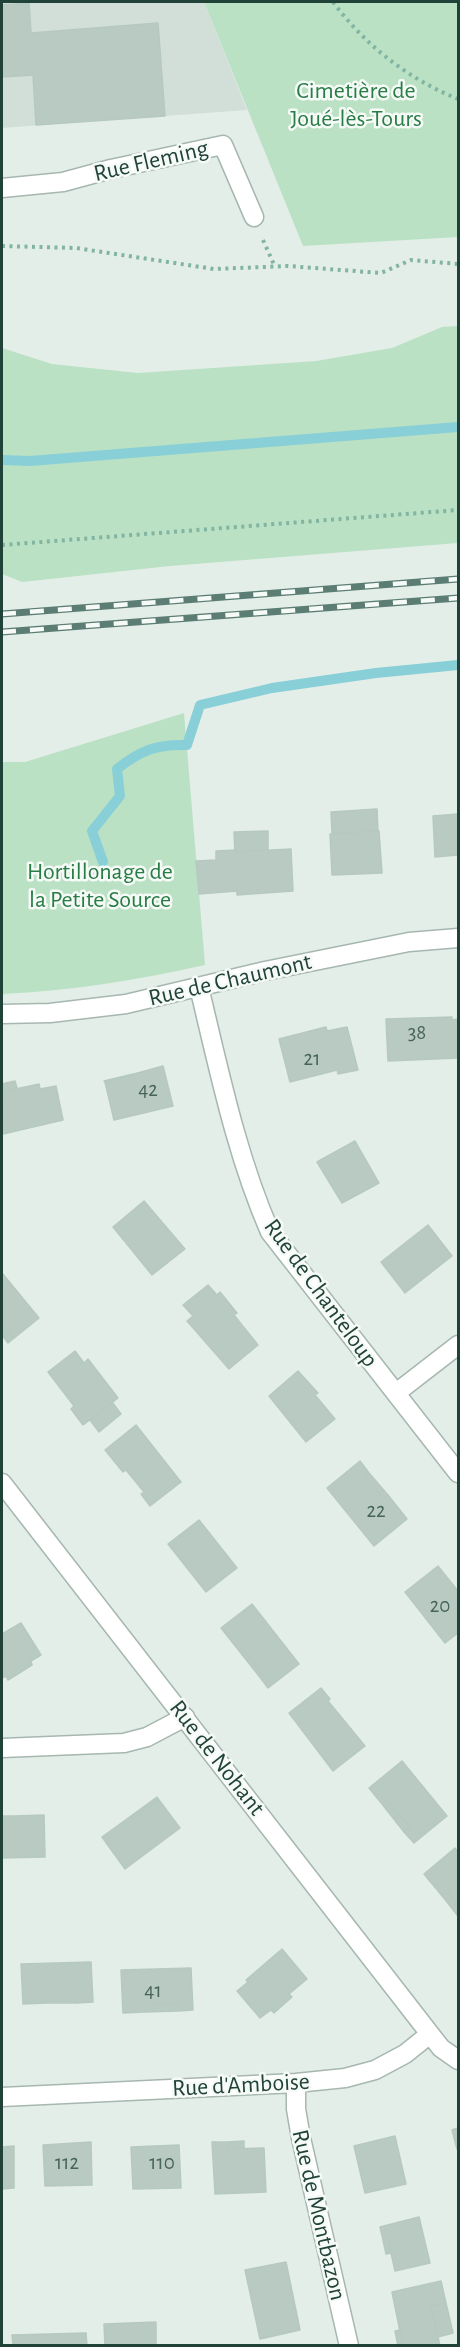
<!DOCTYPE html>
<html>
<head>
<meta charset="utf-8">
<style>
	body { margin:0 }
	#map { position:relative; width:460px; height:2347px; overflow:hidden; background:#e4eee9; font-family:"Alegreya Sans",sans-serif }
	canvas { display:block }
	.frame { position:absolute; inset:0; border:3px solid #214238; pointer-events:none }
</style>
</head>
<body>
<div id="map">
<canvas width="460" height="2347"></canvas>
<div class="frame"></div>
</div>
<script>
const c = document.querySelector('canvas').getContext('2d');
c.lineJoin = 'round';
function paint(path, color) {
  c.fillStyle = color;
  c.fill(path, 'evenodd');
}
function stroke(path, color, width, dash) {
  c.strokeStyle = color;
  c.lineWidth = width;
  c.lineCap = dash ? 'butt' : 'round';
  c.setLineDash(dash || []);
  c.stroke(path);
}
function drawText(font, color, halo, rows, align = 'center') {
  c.font = font + ' "Alegreya Sans",sans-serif';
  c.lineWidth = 5;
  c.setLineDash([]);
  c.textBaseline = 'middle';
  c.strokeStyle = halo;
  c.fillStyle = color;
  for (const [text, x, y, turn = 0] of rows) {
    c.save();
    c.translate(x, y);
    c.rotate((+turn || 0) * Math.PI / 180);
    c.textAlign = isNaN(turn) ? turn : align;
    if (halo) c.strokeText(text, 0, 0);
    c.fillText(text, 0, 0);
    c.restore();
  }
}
paint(new Path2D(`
	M2,2h202l43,108 -245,18z`), '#d2dfd8');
paint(new Path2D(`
	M204,2h254v235l-155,9z
	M458,326v217l-288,23 -148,16 -20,-8v-226l50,16 86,9 178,-12 76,-13 50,-21z
	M184,713l21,252c-68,15 -133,26 -203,29v-232h23z`), '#bbe1c4');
stroke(new Path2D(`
	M2,460l28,1 428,-34
	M103,862l-11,-31 28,-35 -3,-27c24,-19 40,-25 70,-24l13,-40 72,-17 104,-15 82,-8`), '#88cfd7', 10);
const building = new Path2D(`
	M29,3l2,30 127,-10 7,93 -129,9 -3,-50 -31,2v-72z
	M377,809l1,22 -46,2 -1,-21z
	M458,814v41l-23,2 -2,-41z
	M268,831v19l-33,2 -1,-20z
	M379,831l3,42 -50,2 -2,-41z
	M291,849l2,42 -56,4v-4l-38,3 -3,-33 20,-1v-9l20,-1 -1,2z
	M452,1017v3l6,-1v39l-70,3 -2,-42z
	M326,1027l1,4 20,-4 11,43 -20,4 -1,-4 -47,12 -11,-43z
	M163,1066l10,40 -59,14 -9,-38z
	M133,1074v2l-28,6 -1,-1z
	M15,1081l2,7 -15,4v-8z
	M39,1084l1,5 16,-3 7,34 -60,14 -1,-42z
	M355,1141l24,42 -37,20 -25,-41z
	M144,1201l41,48 -33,26 -39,-48z
	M428,1225l24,31 -47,37 -24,-31z
	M2,1273l37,45 -26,21 -11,-14z
	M208,1285l9,10 3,-3 17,21 -3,2 24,30 -29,24 -42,-48 6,-5 -10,-11z
	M2,1325l11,14 -5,4 -6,-8z
	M75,1351l9,12 4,-4 30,39 -35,27 -12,-16 3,-3 -26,-34z
	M298,1371l20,22 -3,2 20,24 -29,23 -37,-46z
	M112,1402l9,12 -22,18 -9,-12z
	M136,1425l45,57 -31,24 -9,-12 3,-2 -18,-22 -3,2 -18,-22z
	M360,1461l9,12 -4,3 18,23 5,-4 19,24 -33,27 -47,-58z
	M369,1473l19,22 -5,4 -18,-23z
	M199,1520l38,48 -31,24 -38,-48z
	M438,1566l20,25v42l-13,10 -40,-51z
	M252,1604l47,60 -31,24 -9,-12 3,-2 -19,-25 -3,3 -19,-24z
	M21,1623l20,32 -10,6 1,4 -24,15 -2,-4 -4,2v-44z
	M243,1649l19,25 -3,2 -19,-24z
	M321,1688l9,11 -2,2 37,45 -32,25 -44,-58z
	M402,1761l45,55 -33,27 -10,-11 6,-5 -23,-27 -5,4 -13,-16z
	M157,1797l2,3 -27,19 -1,-3z
	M159,1800l21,28 -55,41 -23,-32 29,-21 1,3z
	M387,1800l23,27 -6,5 -22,-28z
	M44,1815l1,42 -43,1v-37l13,-1 -1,-4z
	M2,1816h12l1,4 -13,1z
	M455,1848l3,4v55l-10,-14 -5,4 -19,-23z
	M448,1893l10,14v9l-15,-19z
	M282,1949l25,30 -18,15 3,3 -18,16 -3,-3 -11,8 -23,-27 11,-9 -2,-2z
	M91,1962l2,40 -16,1 -1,-5h-30v5l-23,1 -2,-40z
	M191,1968l2,42 -14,1 -1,-8 -33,2 -1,7 -21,1 -2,-43z
	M46,1998h30l1,5h-31z
	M178,2003l1,8 -35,1 1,-7z
	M458,2128v20l-1,1 -5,-19z
	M395,2136l11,48 -41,9 -11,-47z
	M244,2141v7l-15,1 -1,-7z
	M91,2142l1,43 -47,1 -2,-41z
	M212,2142h16l1,7 35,-1 2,44 -51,2z
	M179,2145l2,43 -48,1 -2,-42z
	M14,2146v42l-12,1v-42z
	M419,2217l11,46 -35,8 -7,-32 -5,1 -3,-13z
	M388,2239l3,14 -5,1 -3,-14z
	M286,2262l14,68 -40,9 -15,-69z
	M441,2281l5,22 -15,3 9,40h-37l-11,-54z
	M446,2303l7,30 -15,4 -7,-31z
	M156,2322v24h-51l-1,-22z
	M400,2330l4,15 -6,1 -3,-15z
	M86,2333l1,13h-74l-1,-11z`);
paint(building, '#b9cac2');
stroke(building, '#b6c9c0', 1.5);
const minor = new Path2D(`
	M2,188l61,-6 48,-13 112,-24 31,72
	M199,987c20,83 37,167 71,245l188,241
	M2,1014l48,-1 76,-9 139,-33 144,-29 49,-4
	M396,1393l62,-48
	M2,1483l428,551
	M2,1748l122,-5 23,-6 38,-20
	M296,2083v26l5,29 48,208
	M2,2097l294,-14 49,-5 30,-8 30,-16 25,-20 11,14 17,12`);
stroke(minor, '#a6b7b0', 21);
stroke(new Path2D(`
	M333,2c32,43 75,77 125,97
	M263,240l12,27
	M2,246l74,2 138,21 74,-3 93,7 30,-13 47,4
	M2,545l456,-35`), '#82b4a2', 4, [3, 4.5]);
stroke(minor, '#fff', 18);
const rail = new Path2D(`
	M2,614l456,-35
	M2,632l456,-34`);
stroke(rail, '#5c7d73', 7);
stroke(rail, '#f5faf7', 4.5, [14]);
drawText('21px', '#47645a', null, [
	["38",417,1033],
	["21",312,1059],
	["42",148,1090],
	["22",376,1511],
	["20",440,1606],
	["41",153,1991],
	["112",67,2163],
	["110",162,2163]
]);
drawText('24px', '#287c45', '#f5faf7', [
	["Cimetière de",356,91],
	["Joué-lès-Tours",356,119],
	["Hortillonage de",100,872],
	["la Petite Source",100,900]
]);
drawText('24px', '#214238', '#f5faf7', [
	["Rue Fleming",151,161,-13],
	["Rue de Chaumont",230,980,-13],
	["Rue de Chanteloup",321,1293,54],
	["Rue de Nohant",217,1758,52],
	["Rue d'Amboise",241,2085,-3],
	["Rue de Montbazon",319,2215,77]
]);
</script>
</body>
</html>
